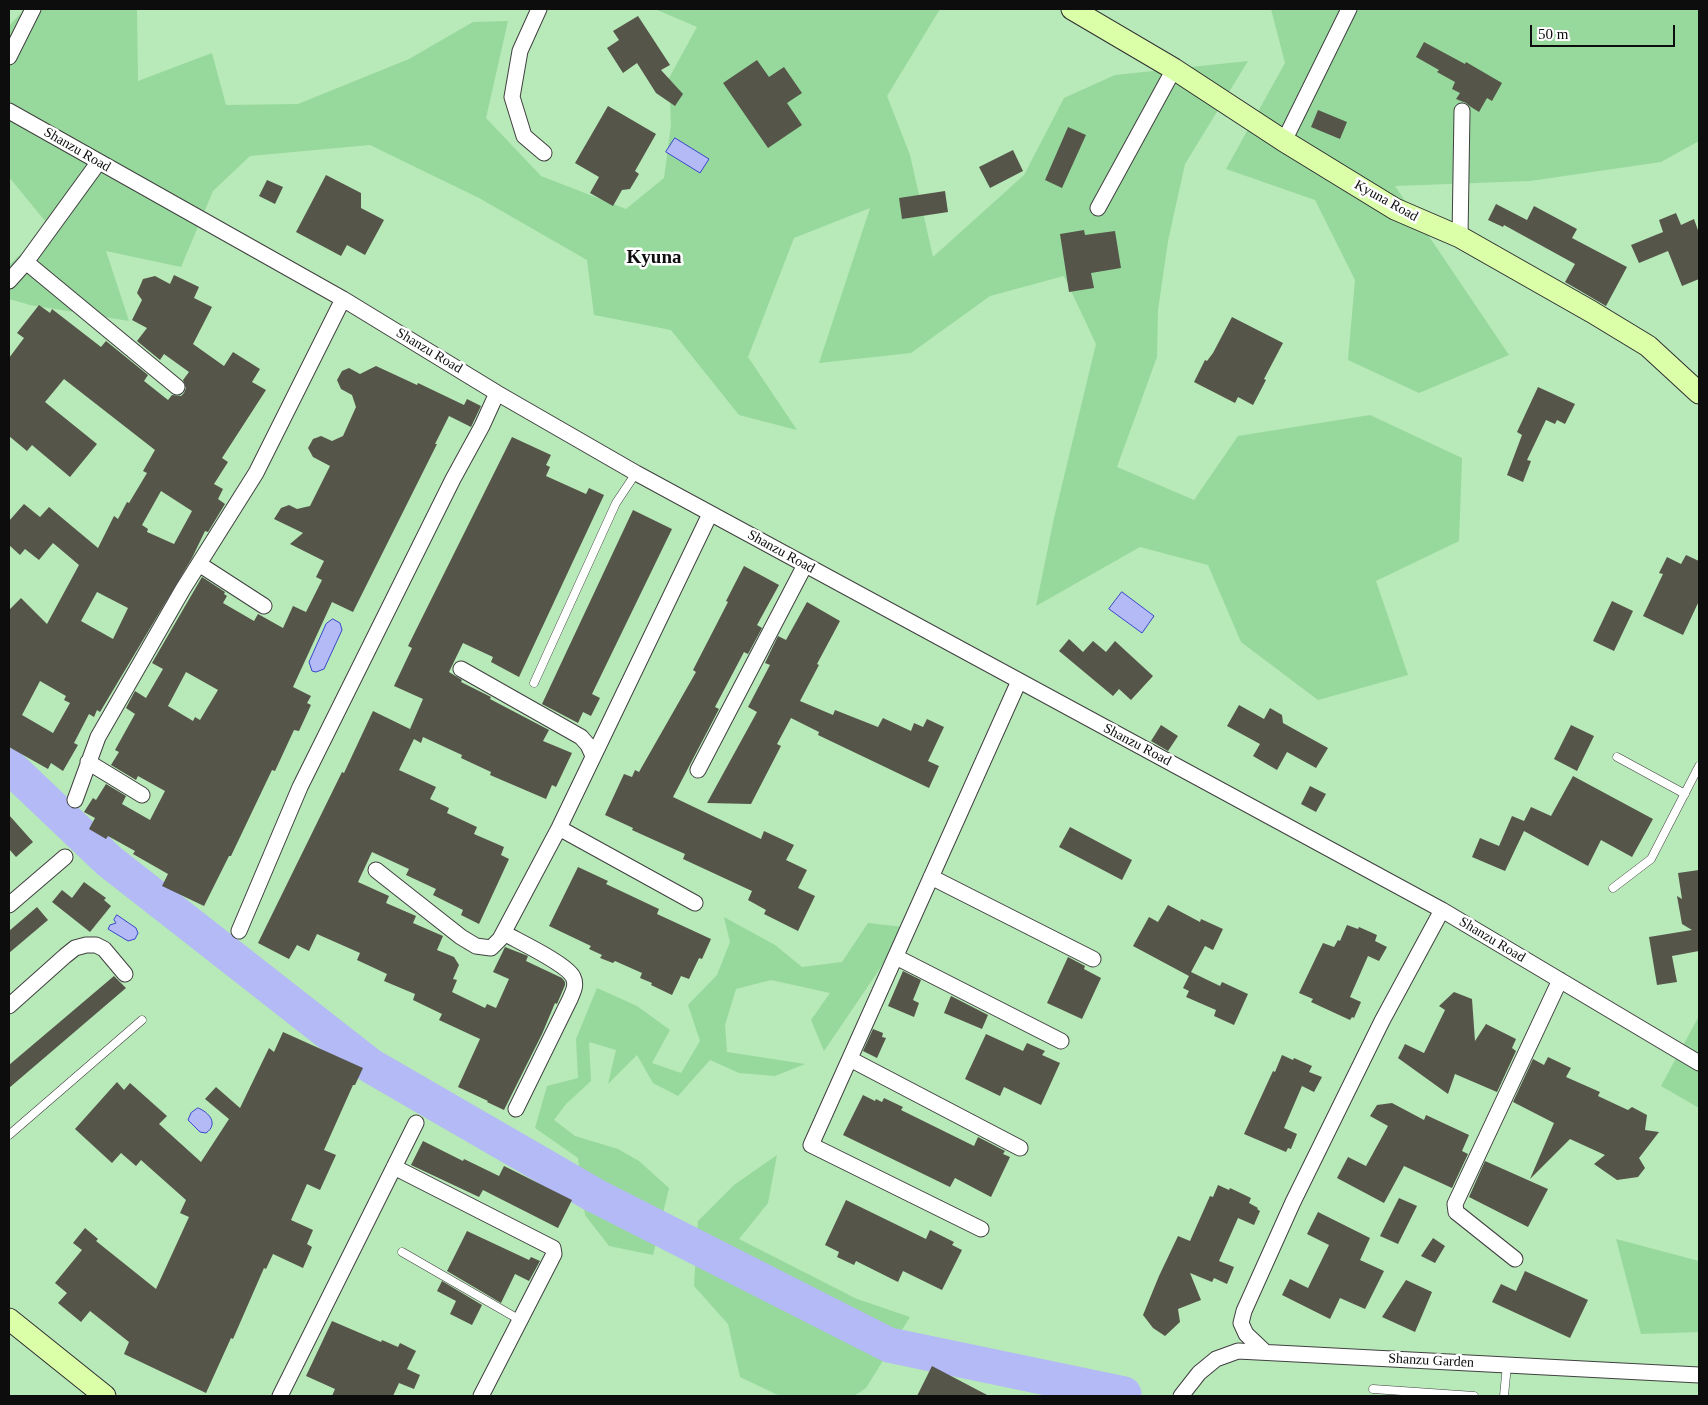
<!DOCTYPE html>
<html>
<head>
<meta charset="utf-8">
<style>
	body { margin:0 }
	#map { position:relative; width:1708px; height:1405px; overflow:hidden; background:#f9ffed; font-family:"Times New Roman",serif }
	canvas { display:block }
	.frame { position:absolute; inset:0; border:10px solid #0d0d0d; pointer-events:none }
	.scale { position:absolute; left:1530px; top:25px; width:145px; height:22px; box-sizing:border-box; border:2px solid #0d0d0d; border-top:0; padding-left:6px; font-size:15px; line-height:18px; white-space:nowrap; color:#0d0d0d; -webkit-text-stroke:4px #fff; paint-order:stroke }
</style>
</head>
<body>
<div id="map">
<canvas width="1708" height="1405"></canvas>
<div class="frame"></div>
<div class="scale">50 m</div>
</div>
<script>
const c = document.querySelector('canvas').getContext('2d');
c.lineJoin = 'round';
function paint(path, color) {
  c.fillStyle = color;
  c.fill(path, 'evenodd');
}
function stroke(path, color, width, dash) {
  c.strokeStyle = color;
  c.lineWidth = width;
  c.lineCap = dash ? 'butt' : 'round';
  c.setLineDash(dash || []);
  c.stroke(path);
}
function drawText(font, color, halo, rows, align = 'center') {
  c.font = font + ' "Times New Roman",serif';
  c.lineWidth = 5;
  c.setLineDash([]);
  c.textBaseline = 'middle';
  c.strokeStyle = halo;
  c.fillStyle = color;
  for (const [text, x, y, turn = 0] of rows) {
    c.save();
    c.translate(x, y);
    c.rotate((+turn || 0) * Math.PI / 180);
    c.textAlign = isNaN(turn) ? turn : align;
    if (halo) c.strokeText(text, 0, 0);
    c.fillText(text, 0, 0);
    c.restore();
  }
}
paint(new Path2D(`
	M9,9h1690v1387h-1690z`), '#b8e9b8');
paint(new Path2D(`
	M25,9h112l1,72 74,-28 14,52 72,-1 111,-45 64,-37 35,-1 -22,97 55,58 85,33 38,-31 7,-53 -2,-47 28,-51 -42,-18h285l-53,87 23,59 23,102 91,-82 40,-77 51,-23 133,-14 -63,103 -17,77 -10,69 -1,47 -40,110 77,33 44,-64 132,-21 92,43 -3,83 -83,40 32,94 -90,25 -77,-58 -33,-77 -68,-18 -104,59 18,-88 42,-174 -32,-68 -74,20 -79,57 -92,10 51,-155 -76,30 -46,119 49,73 -58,-15 -68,-85 -77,-15 -7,-55 -108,-62 -109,-53 -120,11 -37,35 -32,76 -75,-16 23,70 -99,-16 -21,-6v-34l41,-38 -41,-50v-151z
	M1271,9h428v132l-38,21 -131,19 -135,5 114,169 -90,38 -71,-33 7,-80 -40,-80 -89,-31 59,-106z
	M724,917l51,28 27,22 40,-5 26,-39 35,4 -22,40 -57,84 -13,-31 19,-27 -59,-13 -35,9 -11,36 2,27 78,12 -30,12 -36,-3 -29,-13 -32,36 -25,-13 -16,-28 -29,29 8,-34 -27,-8 2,39 -25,23 -12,16 21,16 43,13 21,12 30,27 -16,67 -44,-9 -24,-31 -7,-57 -43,-30 12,-42 31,-8 -2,-39 21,-51 40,18 33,24 -18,33 29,10 19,-32 -12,-36 29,-30 13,-33z
	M1699,1016v92l-38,-22z
	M777,1155l-9,48 -29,36 118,60 53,18 -44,71 -12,8h-74l-40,-19 -12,-53 -34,-38 4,-65 36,-36z
	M1616,1239l83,22v71l-58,2z`), '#97d99c');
const water = new Path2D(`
	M675,138l34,21 -9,14 -34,-21z
	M1122,592l32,24 -12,17 -33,-24z
	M333,619l7,4 2,7 -18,39 -8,3 -4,-1 -3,-9 17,-38z
	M117,915l19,13 2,5 -3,6 -7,2 -20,-12 2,-4 6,-2 -2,-3z
	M198,1108c11,4 21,16 8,25l-6,-1 -12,-12 3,-7z`);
paint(water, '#b3baf5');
stroke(water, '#3a46cc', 1);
stroke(new Path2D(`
	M9,766l100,95 262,205 223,129 295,150 235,49`), '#b3baf5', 35);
paint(new Path2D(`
	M638,16l32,49 -9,5 22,24 -8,12 -19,-13 -19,-30 -14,10 -16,-25 12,-8 -6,-9z
	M1424,42l41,22 1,-2 36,21 -10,18 -5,-3 -8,14 -8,-5 -5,-4 -10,-4 4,-6 -8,-4 3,-7 -18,-10 2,-2 -23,-13z
	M757,60l12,17 15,-10 18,26 -15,10 15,22 -34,23 -45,-65z
	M608,106l48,28 -21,37 4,3 -9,15 -8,1 -9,16 -23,-13 9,-16 -24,-14z
	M1318,110l29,12 -7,17 -29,-12z
	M1068,127l18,8 -24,53 -17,-8z
	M1013,150l10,21 -33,17 -11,-21z
	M326,175l35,18v15l23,12 -19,35 -18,-10 -6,11 -45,-24z
	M267,180l16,7 -8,17 -16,-8z
	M945,191l3,21 -46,7 -3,-21z
	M1496,204l31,16 7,-14 43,23 -5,9 55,29 -21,39 -41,-24 10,-18 -71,-39 -1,2 -15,-7z
	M1676,213l5,12 13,-6 5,14v46l-17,7 -14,-35 -29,12 -8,-18 32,-13 -4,-12z
	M1084,230l1,5 30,-4 6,37 -30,5 3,15 -25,4 -9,-58z
	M174,275l25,12 -5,11 18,9 -19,37 31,22 9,-14 27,17 -8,13 14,8 -44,68 6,4 -14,22 9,5 -5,10 7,5 -17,28 -3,-1 -13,27 -92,154 -3,-2 -3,7 -5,-3 -15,29 4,2 -15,26 -12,-8 -3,6 -39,-22v-137l12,-12 26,26 32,-59 -26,-22 -14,17 -14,-11 -5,6 -11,-10v-24l15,-17 16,13 9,-10 49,41 16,-32 4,3 9,-17 2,1 18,-30 -4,-2 12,-21 -91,-71 -19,23 52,42 -27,33 -38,-32 -5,6 -18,-15v-78l15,-20 -7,-5 22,-28 11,8 2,-4 49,38 5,-6 42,34 -4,6 24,19 4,-5 9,1 3,-3 2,-5 -3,-8 6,-8 -25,-18 -4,6 -23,-19 10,-13 -15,-8 10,-20 -5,-7 6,-14 12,-3 15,8zM161,491l31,20 -18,33 -27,-12 1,-3 -6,-4zM97,592l31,16 -15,31 -32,-18zM40,681l26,15 -2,4 6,3 -17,30 -31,-18z
	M1232,317l51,26 -19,36 2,1 -13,25 -15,-8 -3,6 -41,-21 11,-22 2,1 6,-8z
	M376,366l41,19 1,-2 46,22 3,-6 14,7 -10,21 -22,-11 -14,28h2l-84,168 -21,-10 -39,85 18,9 -4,7 4,2 -12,26 -5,-1 -19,41 -3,-1 -41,86h-2l-25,50 -42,-20 6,-12 -35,-20 2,-3 -27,-15 -2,3 -17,-10 6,-11 -11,-6 9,-14 3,2 10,-16 20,12 -4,8 28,16 15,-29 -27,-15 -2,4 -25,-15 8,-13 -4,-2 20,-36 -9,-6 9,-17 11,7 17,-29 -11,-6 50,-86 23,15 -1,2 3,2 -4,7 31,18 4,-7 25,14 10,-22 13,6 16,-32 -6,-3 8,-16 -34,-17 13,-11 -29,-14 7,-11 8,-3 8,4 13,-3 20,-40 -17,-9 -5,-9 5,-9 8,-3 11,5 11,-5 13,-29 -4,-12 -11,-6 -4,-9 5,-9 7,-3 11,6zM186,672l32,18 -18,30 -5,-3 -2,4 -25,-15z
	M1538,387l37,17 -10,20 -8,-4 -2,4 -9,-4 -19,40 4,1 -8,21 -16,-7 15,-40 -5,-3z
	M512,437l39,18 -5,10 4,2 -4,9 40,18 3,-6 15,7 -85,182 -28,-15 2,-5 -30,-14 -14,29 13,8 -1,2 30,15 -1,2 59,31 -6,11 29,12 -16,34 -4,-2 -6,14 -56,-24 1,-3 -30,-14 1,-3 -39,-18 -2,6 -7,-4 -15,31 37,17 -6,12 19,9 -2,5 30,14 -3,7 30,13 -3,8 8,4 -30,65 -18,-9 2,-5 -30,-15 3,-6 -30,-14 3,-6 -37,-17 -14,30 31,14 -3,7 30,13 -3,7 30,13 -6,14 17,7 5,8 -6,14 4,1 -5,12 33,16 2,-4 9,4 13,-29 -16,-7 12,-25 23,9 -2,5 36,17 3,4v3l-8,19 -2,-1 -13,31 -38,76 -17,-8 1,-1 -30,-14 22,-48 -41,-19 3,-6 -29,-14 2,-6 -31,-13 3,-7 -30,-14 3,-7 -43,-19 -8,17 -12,-6 -8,14 -31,-16 84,-171 2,1 29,-62 37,18 13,-30 -29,-13 18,-38 -4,-2z
	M633,510l39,19 -80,165 8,4 -9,18 -8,-4 -5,11 -36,-19z
	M1686,555l13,6v40l-16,34 -40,-19 20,-42 -4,-1 8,-16 14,7z
	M744,566l35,19 -22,40 5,3 -14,26 -4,-2 -29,55 4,2 -46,88 88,42 3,-8 30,14 -8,15 21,10 -9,18 17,8 -17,35 -34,-17 2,-4 -18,-10 4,-9 -69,-32 2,-5 -53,-24 1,-2 -28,-13 19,-41 8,3 3,-7 4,2 57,-100 -3,-2 35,-68 -2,-1z
	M1612,601l21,10 -19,40 -21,-10z
	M807,602l33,19 -23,43 2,1 -19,36 33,14 2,-5 43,17 5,-9 28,13 3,-8 9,4 4,-8 17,8 -16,34 11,5 -10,22 -111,-53 1,-3 -28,-14 -14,26 4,2 -30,58 -44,-1 50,-91 -9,-5 22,-42 -5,-2 13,-27 8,4z
	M1069,639l14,13 10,-11 13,11 9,-11 38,35 -22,24 -12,-11 -6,7 -54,-45z
	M1239,705l25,14 6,-11 12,7 1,8 45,25 -12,20 -29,-16 -10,18 -24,-14 7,-12 -33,-18z
	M1161,725l17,11 -10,15 -17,-10z
	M1571,725l23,11 -17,35 -23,-12z
	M1573,776l80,43 -21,38 -31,-17 -13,26 -64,-35 -19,40 -33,-14 8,-19 19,8 13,-30 12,5 7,-14 20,9z
	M1310,786l16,8 -10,18 -15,-8z
	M9,815l24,27 -17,15 -7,-8z
	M1070,827l62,33 -10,20 -63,-33z
	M578,867l30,14 -2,3 53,25 -2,5 54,25 -9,20 -3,-1 -10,21 -8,-3 -9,19 -21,-10 1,-2 -12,-5 2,-5 -27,-12 -2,2 -13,-5 2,-3 -13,-6 2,-3 -42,-20z
	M1699,870v81l-27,5 5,26 -20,3 -8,-48 43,-7 -10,-6 -5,-28 5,3 -4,-26z
	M84,882l22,16 -2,2 7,6 -21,26 -38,-30 10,-12 10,8z
	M1168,905l32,17 1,-3 22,10 -10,21 -8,-4 -14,26 29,14 2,-4 26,12 -14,31 -20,-9 2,-6 -30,-13 3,-6 -6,-3 6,-12 -56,-30 16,-29 9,5z
	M37,907l11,13 -39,33v-22z
	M1347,925l11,4 1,-2 18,8 -2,6 12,6 -8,14 -11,-5 -18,41 11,5 -7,16 -2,-1 -2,3 -39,-18 2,-3 -14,-6 24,-50 11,4 4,-7 2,1z
	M1068,957l17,9 -1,3 17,9 -19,41 -35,-16z
	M903,971l18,9 -8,20 6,3 -5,14 -26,-11z
	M114,976l12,12 -117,100v-23z
	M1454,992l18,7 3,42 11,-17 30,15 -4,9 4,3 -19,41 -42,-18 -7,20 -50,-36 7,-14 19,9 21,-43 -6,-4z
	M951,996l37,19 -6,14 -38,-16z
	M873,1029l10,4 -1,4 4,1 -9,20 -14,-7z
	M283,1032l80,36 -8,17h-2l-29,65 12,5 -16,35 -13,-6 -16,36 22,10 -6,14 5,3 -9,21 -30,-14 -7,15 -2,-1 -31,71 -2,-1 -25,55 -82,-39 5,-12 -39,-31 -9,11 -23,-19 9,-10 -12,-10 27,-33 -9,-7 12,-15 13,11 -2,2 60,48 33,-72 -9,-4 6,-13 -45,-40 -5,6 -15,-13 -9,10 -37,-34 42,-47 7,8 6,-7 37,33 -8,8 42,38 28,-43 -24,-20 11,-12 24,21 29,-60 5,4z
	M986,1034l37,17 4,-8 18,8 -3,4 18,8 -19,42 -37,-18 -4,9 -35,-17z
	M1282,1055l11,5 1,-2 18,8 -3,6 13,5 -8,15 -12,-6 -18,42 13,6 -6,15 -3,-1 -2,4 -42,-18 29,-63 2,1z
	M1548,1057l23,11 -5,9 34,15 -2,4 17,8 13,6 4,-3 15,8 -2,15 14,2 -20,26 6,10 -7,9 -21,3 -23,-16 11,-9 -35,-16 -40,40 24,-56 -41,-21 20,-43 11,6z
	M863,1095l12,6 1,-2 6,3 2,-4 19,9 -2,3 73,36 4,-9 27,14 -2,3 7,3 -19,40 -36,-19 -5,9 -107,-52z
	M1392,1103l32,17 2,-5 43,20 -7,16 6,3 -16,34 -48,-22 -20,37 -47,-25 11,-21 18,9 22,-40 -18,-10 7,-11z
	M423,1141l40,20 1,-2 35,17 5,-10 68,34 -14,28 -75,-38 -4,7 -68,-32z
	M1485,1161l63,28 -20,38 -59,-30z
	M1218,1185l11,5 1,-2 21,10 -2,5 9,5 -1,1 3,2 -6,14 -16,-7 -19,43 15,6 -7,17 -13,-6 -2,4 -22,-9 11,27 -23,9 2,13 -15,14 -12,-8 -10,-13 16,-39 19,-40 12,5 20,-45 3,1z
	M1399,1198l18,8 -19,38 -18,-8z
	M846,1200l80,39 4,-9 24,12 -2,3 10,5 -20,40 -39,-19 -5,11 -42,-21 -2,4 -17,-8 2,-5 -14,-7z
	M1318,1212l52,26 -10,22 24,11 -19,38 -25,-11 -10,21 -48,-24 8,-16 18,9 21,-43 -22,-11z
	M467,1231l62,29 2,-3 9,4 -11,20 -14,-7 -14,29 -54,-32z
	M1433,1238l12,8 -10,17 -14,-7z
	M1525,1271l63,29 -18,38 -78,-36 9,-18 15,7z
	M1406,1280l26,12 -17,40 -33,-15z
	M442,1281l40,24 -10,20 -22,-11 6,-13 -19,-10z
	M332,1321l49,21 1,-2 16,7 2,-4 16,8 -9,18 13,6 -6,14 -15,-6 -6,13h-61l3,-7 -29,-13z
	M932,1366l57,30h-72z`), '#56554a');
const lane = new Path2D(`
	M534,683l82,-180 20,-30
	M1617,757l68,37
	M1613,888l38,-29 48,-93
	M9,1135l133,-115
	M402,1252l118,68
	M1373,1389l101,7
	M1504,1396l3,-31`);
const street = new Path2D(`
	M539,9l-19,42 -8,46 12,39 20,17
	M9,57l24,-48
	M9,111l334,188 154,94 139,80 806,437 257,153
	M1284,141l65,-132
	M1098,208l76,-139
	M1460,237l2,-126
	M26,262l151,125
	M9,281l17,-19 72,-99
	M199,564l65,42
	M461,669l120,68 7,8 5,11
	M88,762l54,33
	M698,770l107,-205
	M75,800l23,-63 85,-148 73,-116 87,-174
	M559,828l136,75
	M376,870l85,67 15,9 15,2 9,-9 59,-111 151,-314
	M931,877l162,82
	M9,905l56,-48
	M239,931l61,-144 153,-308 29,-53 15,-33
	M504,933c14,8 63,31 69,44 4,8 0,15 -3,22l-54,110
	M896,957l165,84
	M9,1006l56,-50 10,-8 11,-3h10l8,4 21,25
	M850,1059l170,89
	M394,1167l159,81 1,6 -73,142
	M981,1229l-170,-84 208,-464
	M1515,1259l-59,-47 -1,-8 105,-224
	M1264,1351l-18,-17 -5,-11 3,-12 49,-109 89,-181 60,-111
	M280,1396l136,-273
	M1181,1396l18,-23 17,-14 22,-8 461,24`);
const secondary = new Path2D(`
	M1072,9l102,60 110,72 111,68 65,28 132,75 56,34 51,47
	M9,1319l96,77`);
stroke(lane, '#404040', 9);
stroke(street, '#404040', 17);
stroke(secondary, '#2f2f2f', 23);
stroke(lane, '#fff', 8);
stroke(street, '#fff', 15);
stroke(secondary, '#dbfea9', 21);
drawText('14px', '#0d0d0d', '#fff', [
	["Shanzu Road",77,150,30],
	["Kyuna Road",1386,201,29],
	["Shanzu Road",429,351,31],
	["Shanzu Road",781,552,29],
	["Shanzu Road",1137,745,28],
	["Shanzu Road",1492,940,31],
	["Shanzu Garden",1431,1361,3]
]);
drawText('bold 19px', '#0d0d0d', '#fff', [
	["Kyuna",654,258]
]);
</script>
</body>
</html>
